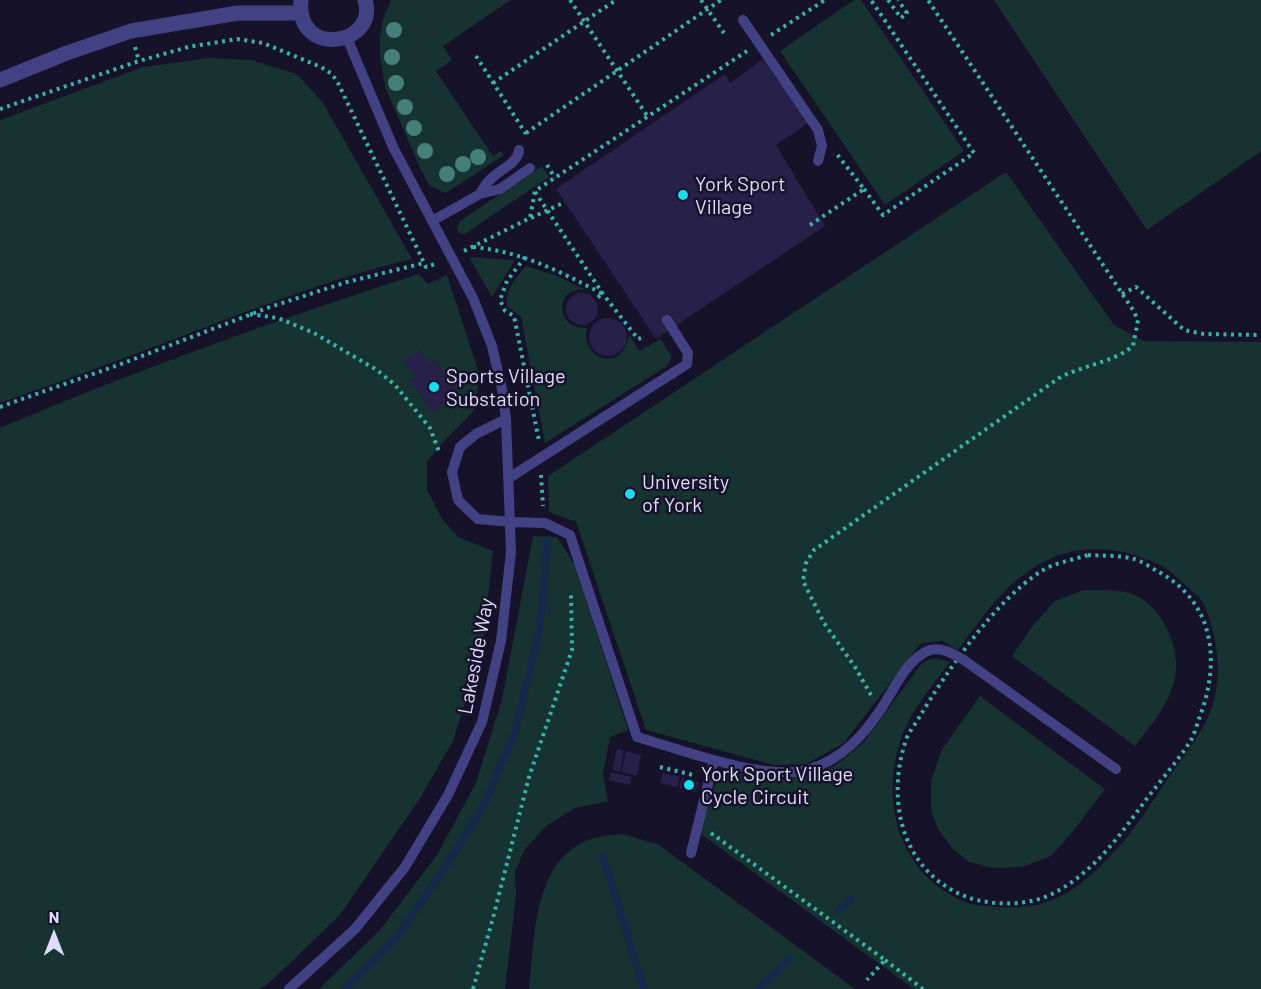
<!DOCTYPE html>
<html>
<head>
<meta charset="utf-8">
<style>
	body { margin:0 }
	#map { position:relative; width:1261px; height:989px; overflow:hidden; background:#161229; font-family:Barlow,sans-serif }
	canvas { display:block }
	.north { position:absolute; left:24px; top:905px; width:60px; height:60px; -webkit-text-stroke:4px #161229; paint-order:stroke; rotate:0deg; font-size:16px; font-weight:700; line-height:24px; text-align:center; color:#e0dcfd }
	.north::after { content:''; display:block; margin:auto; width:21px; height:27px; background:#e0dcfd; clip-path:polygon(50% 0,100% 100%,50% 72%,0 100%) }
</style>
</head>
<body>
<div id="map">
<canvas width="1261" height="989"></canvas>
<div class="north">N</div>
</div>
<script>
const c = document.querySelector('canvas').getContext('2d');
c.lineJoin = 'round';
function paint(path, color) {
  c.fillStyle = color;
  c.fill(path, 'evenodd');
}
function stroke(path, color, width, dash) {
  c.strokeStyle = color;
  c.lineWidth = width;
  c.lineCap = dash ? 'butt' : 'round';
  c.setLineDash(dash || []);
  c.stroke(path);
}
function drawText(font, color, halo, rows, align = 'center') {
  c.font = font + ' Barlow,sans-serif';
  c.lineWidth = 5;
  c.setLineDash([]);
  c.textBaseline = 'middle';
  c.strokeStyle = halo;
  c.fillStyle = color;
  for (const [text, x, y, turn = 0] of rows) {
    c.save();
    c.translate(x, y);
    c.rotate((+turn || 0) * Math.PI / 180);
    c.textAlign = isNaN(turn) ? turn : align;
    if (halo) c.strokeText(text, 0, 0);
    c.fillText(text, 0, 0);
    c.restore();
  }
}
paint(new Path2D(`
	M391,0h120l-68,46 9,14 -16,11 57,85 8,-5 3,4 -58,38 -16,-7 -9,-16 -36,-83 -5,-32v-17l3,-19z
	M854,0h7l103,151 -79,54 -105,-154z
	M994,0h267v151l-114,79z
	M209,58l42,2 46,14 26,29 89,156c-84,20 -164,52 -245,83 -55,21 -111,41 -167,61v-283l143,-53z
	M542,166l7,11 -84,57 -6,-1 -2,-4 3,-8z
	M1006,172l108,153 30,16 117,1v647h-347l-217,-158 24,-61 57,10 37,-6 21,-9 28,-23 58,-79 12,-5 16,4c-17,23 -38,47 -48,74 -24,67 -2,143 69,168 8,2 18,2 26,3 21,2 46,-1 66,-12 23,-12 52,-42 68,-63 13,-17 24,-35 36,-52 19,-27 44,-56 49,-90 5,-27 -1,-63 -13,-87 -4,-7 -13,-13 -18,-18 -6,-6 -13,-13 -20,-17 -33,-19 -80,-26 -115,-9 -41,18 -66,56 -92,91l-16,-9 -21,2 -77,100 -38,21 -32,1 -128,-35 -70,-208 -27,-10 -1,-36z
	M469,257l46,3 -23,37z
	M526,266l29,9 31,15c-32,-5 -32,40 1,38 -8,31 37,47 42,6l10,17 22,-12 11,18 -5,9 -122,77 -24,-126 -14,-11c-2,-16 9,-29 19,-40z
	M419,274l9,10 19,-9 32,98 -3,33 -5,8 -27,27 -17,21v28l15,29 16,18 35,14 -10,94 -30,96 -34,59 -80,116 -71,68 -9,5h-259v-561c137,-58 277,-109 419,-154z
	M533,536l24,1 18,28 53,165 -18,7 -7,37 5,27 -33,7 -29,18 -21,23 -10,23 1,23 -11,94h-186l61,-59 57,-75 39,-72 26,-84z
	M1084,590c17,0 34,-1 51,5 28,12 46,54 40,83 -6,27 -24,47 -40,68l-123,-90 23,-33 20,-22z
	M980,696l125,93 -35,46 -19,21 -29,11 -30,1 -23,-6 -17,-14 -14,-19 -7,-19v-29l10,-30z
	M623,834l36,11 196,144h-326c6,-51 3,-129 62,-150 10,-3 22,-4 32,-5z`), '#163231');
stroke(new Path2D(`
	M603,856l41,133
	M839,910l12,-11
	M345,989l52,-52 49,-71 38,-61 31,-73 19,-79 8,-42 5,-70
	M758,989l31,-30`), '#132a4c', 7);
paint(new Path2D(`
	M763,59l45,64 -32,22 49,81 -169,113 -100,-150 169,-115 5,9z
	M566 309a16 16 0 1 1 32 0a16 16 0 1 1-32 0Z
	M589 337a19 19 0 1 1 38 0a19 19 0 1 1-38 0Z
	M420,350l10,13 5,-3 24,34 -26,19 -23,-33 5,-3 -11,-16z
	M617,749l7,2 -4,21 -8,-2z
	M626,751l15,4 -4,21 -16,-4z
	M611,772l21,5 -2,8 -21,-5z
	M663,773l17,4 -3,10 -17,-4z
	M682,778l17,4 -3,10 -17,-4z`), '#272048');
stroke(new Path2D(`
	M570,0l78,117
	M701,0l23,33
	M888,0l13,18 6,-5 -9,-13
	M771,35l54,-35
	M135,47l4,14
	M476,56l50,78
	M493,83l123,-83
	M0,109l139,-48 49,-14 49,-8 26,4 58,24 11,7 6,9 88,184 12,-4
	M526,133l195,-133
	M547,165l8,13
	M864,189l19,26 91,-62 -103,-153
	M535,192l68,102 35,45 3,-1
	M531,218l34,-16
	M810,225l54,-36 -28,-36
	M473,247c50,5 86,24 130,47l-8,5
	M464,251l66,-33 5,-27 212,-140
	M525,257l-18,24 -7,19 5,11 9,5 25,125
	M1122,294l14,-7 48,43 20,4 57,1
	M250,314l28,4 36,15 63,37 18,15 35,43 10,26
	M0,407l121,-43 149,-57 77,-25 77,-19
	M541,475l2,31
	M1088,555c15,1 32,0 46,4 8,2 16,8 23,12 57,30 64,89 43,145 -3,8 -5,17 -9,24 -13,21 -31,41 -46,61 -27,37 -52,72 -93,93 -24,12 -60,12 -85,3 -64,-24 -81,-94 -62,-154 2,-9 10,-18 15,-27 27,-45 75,-115 120,-144 13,-9 33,-12 48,-17z
	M871,695l-16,-28 -31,-44 -21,-42 3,-18 8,-13 245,-172c24,-13 53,-15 74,-32l5,-26 -5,-10 -205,-310
	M660,767l33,8
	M711,833l174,127 -18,20
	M885,960l38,29
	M473,989l20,-71 36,-141 43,-127 -1,-57`), '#39b4aa', 4, [3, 4.5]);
stroke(new Path2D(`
	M743,20l75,110 4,16 -4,15
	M480,194c3,-6 7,-12 12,-16 9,-9 26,-15 27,-28
	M432,221l48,-27 20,-5 30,-21
	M506,419l-30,15 -16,13 -8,25 6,28 20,19 33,3 34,1 25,12 67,202c42,12 131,46 173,32 32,-10 53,-33 71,-60 13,-19 26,-51 49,-59 13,-3 23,4 34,10l152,109
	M509,478l178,-114 1,-11 -21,-33
	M691,853l23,-93
	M289,989l66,-60 50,-62 43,-72 34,-73 19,-81 10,-89 -5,-133 -4,-30 -10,-43 -19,-48 -80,-151 -46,-109`), '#424184', 10);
stroke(new Path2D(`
	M301,0c-6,59 78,46 64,0
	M0,80l67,-27 64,-22 107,-18h62`), '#424184', 15);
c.fillStyle = '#457f7a';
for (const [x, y] of [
	[394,30],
	[392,57],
	[396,83],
	[405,107],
	[414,128],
	[425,151],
	[478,157],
	[463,164],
	[447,174]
]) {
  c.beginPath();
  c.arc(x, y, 8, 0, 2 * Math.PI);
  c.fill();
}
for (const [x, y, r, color] of [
	[683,195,6,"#16deef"],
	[434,387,6,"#16deef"],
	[630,494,6,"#16deef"],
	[689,785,6,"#16deef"]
]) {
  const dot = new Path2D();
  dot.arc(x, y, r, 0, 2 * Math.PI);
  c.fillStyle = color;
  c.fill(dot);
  stroke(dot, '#161229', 2);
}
drawText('20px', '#e0dcfd', '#161229', [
	["York Sport",695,184],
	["Village",695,207],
	["Sports Village",446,376],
	["Substation",446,399],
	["University",642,482],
	["of York",642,505],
	["York Sport Village",701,774],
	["Cycle Circuit",701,797]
], 'left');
drawText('20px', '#e0dcfd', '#161229', [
	["Lakeside Way",476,656,-79]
]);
</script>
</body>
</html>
